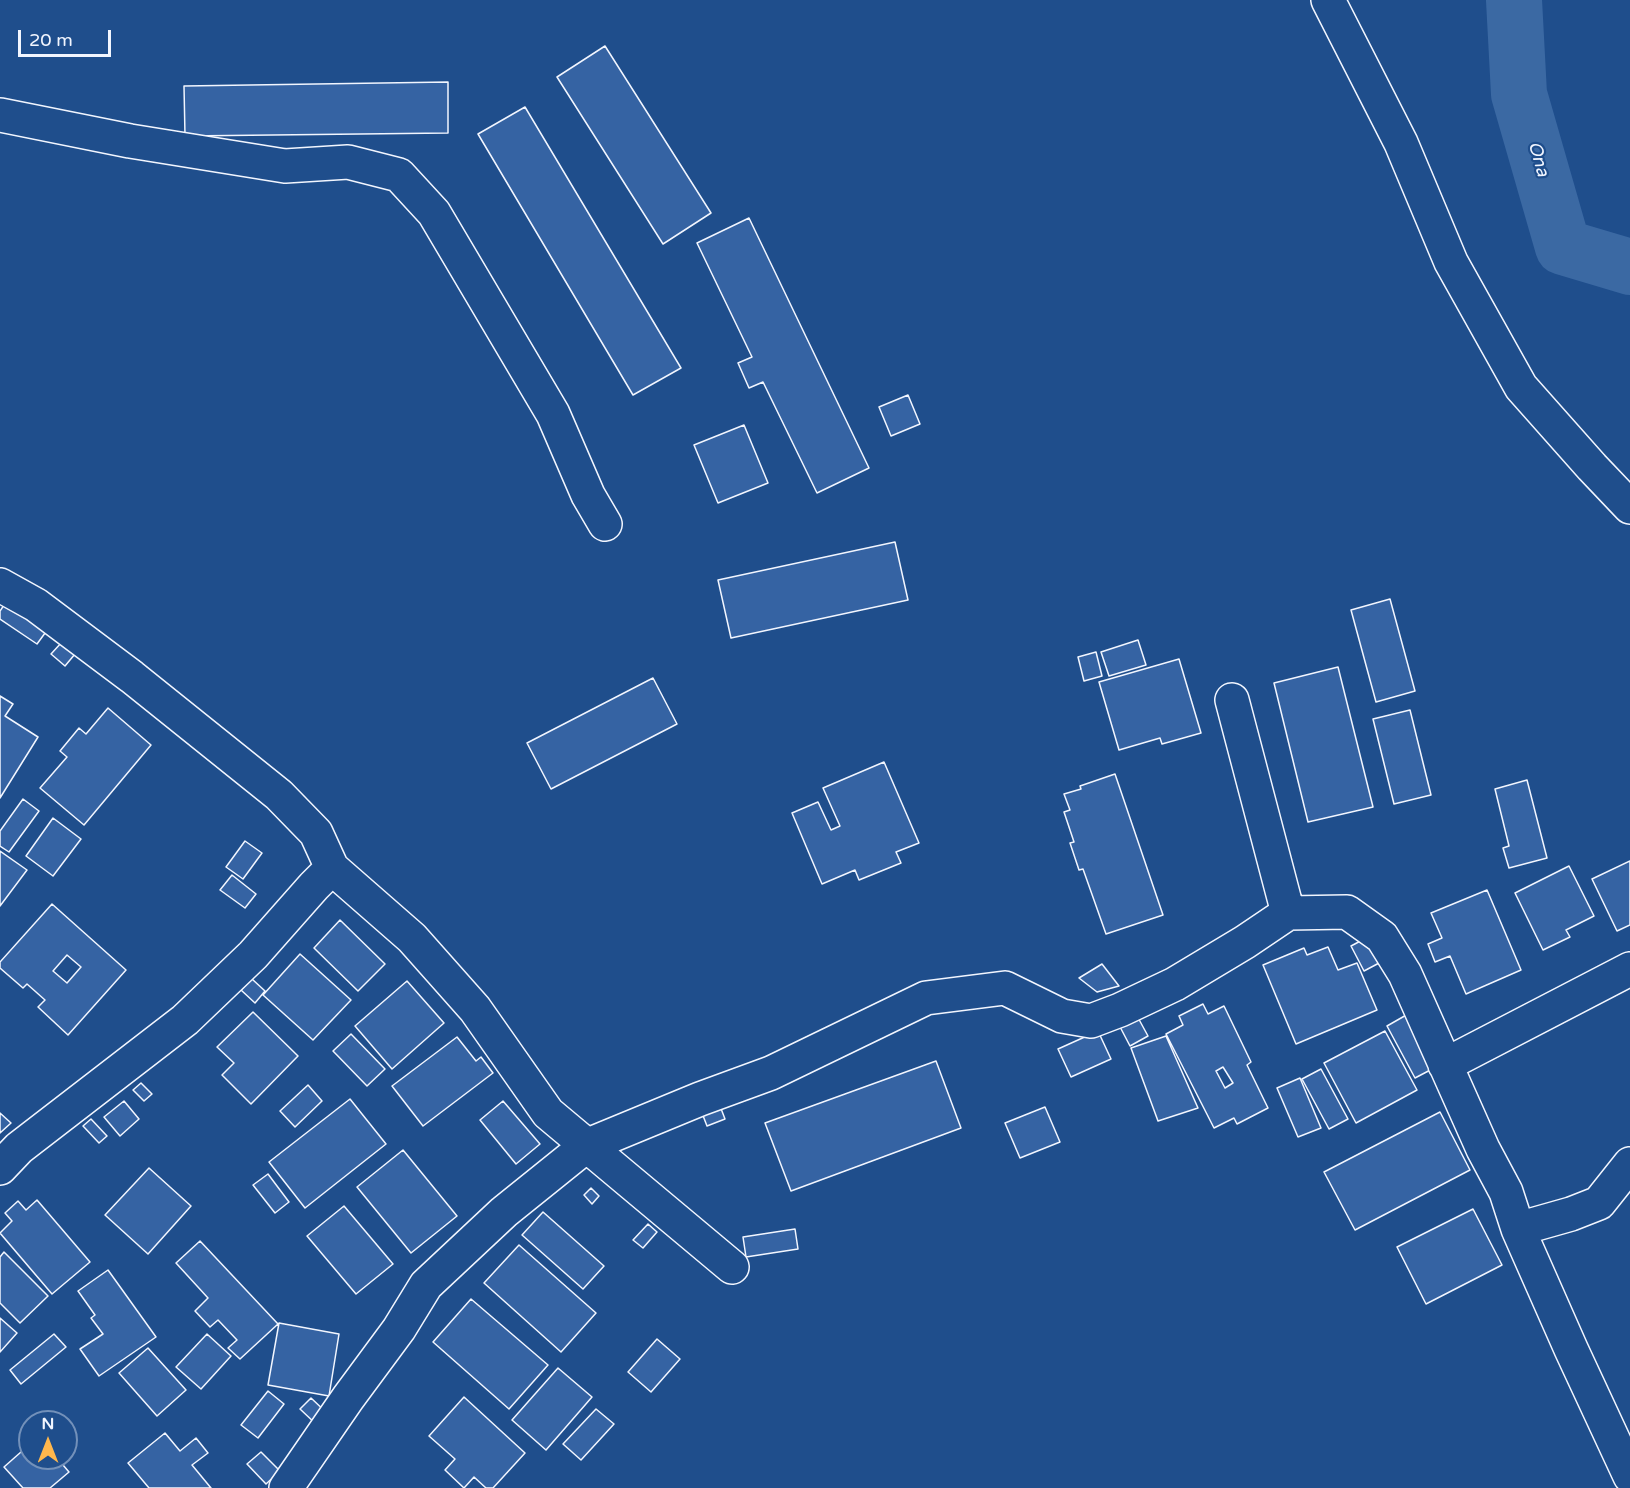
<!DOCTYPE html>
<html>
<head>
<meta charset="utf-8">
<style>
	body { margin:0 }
	#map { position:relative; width:1630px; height:1488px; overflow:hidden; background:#1f4e8c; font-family:"Varela Round",sans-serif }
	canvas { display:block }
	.north { position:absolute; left:18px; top:1410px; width:60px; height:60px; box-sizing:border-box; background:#1f4e8c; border:2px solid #7391ba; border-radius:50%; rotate:0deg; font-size:16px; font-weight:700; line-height:24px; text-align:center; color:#f2f6ff }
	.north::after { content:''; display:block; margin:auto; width:21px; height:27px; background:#ffb74d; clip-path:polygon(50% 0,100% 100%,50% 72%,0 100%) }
	.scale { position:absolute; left:18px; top:30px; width:93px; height:27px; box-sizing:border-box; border:3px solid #f2f6ff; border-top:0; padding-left:8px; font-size:18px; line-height:21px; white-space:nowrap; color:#f2f6ff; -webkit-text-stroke:4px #1f4e8c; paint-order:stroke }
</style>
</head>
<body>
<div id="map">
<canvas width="1630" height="1488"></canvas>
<div class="north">N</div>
<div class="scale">20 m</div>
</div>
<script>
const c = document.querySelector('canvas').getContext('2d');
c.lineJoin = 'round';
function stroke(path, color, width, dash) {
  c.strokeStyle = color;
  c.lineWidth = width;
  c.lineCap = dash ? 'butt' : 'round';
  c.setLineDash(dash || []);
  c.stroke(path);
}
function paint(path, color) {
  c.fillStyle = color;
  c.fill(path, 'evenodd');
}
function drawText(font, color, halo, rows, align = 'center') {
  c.font = font + ' "Varela Round",sans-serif';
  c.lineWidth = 4.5;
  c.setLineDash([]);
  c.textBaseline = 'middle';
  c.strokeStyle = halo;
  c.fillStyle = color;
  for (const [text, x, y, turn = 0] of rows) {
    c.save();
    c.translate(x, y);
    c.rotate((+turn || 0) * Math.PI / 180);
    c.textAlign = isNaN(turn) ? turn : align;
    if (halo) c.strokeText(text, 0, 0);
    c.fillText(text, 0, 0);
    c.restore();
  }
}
stroke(new Path2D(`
	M1514,0l5,94 44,153 67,20`), '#3b69a3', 56);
const building = new Path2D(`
	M605,46l106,167 -48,31 -106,-167z
	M448,82v51l-263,3 -1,-50z
	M525,107l156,261 -48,27 -155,-261z
	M749,218l120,250 -52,25 -54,-111 -14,6 -11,-25 14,-6 -55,-114z
	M908,395l12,29 -29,12 -12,-29z
	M744,425l24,58 -50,20 -24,-58z
	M895,542l13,58 -177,38 -13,-58z
	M1390,599l25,92 -39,11 -25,-92z
	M6,602l42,27 -11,15 -37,-25v-8z
	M1138,640l8,25 -37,11 -8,-24z
	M62,642l13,12 -10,12 -14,-12z
	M1096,652l6,24 -18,5 -6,-24z
	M1179,659l22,74 -39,11 -2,-6 -41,12 -20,-68z
	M1338,667l35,140 -65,15 -34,-139z
	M653,678l24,46 -126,65 -24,-46z
	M0,696l13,8 -8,12 33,21 -38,61z
	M108,708l43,37 -67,80 -44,-37 27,-31 -7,-6 19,-23 7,6z
	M1410,710l21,85 -37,9 -21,-85z
	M884,762l35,81 -23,9 5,11 -42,17 -4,-10 -33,14 -30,-71 26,-11 13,28 9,-4 -17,-38z
	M1115,774l48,141 -57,19 -23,-65 -4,1 -9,-27 4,-1 -10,-30 6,-2 -6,-16 17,-5 -1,-3z
	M1527,780l20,78 -38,10 -6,-20 6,-2 -14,-57z
	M23,799l16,12 -30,41 -9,-6v-15z
	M53,818l28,21 -28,37 -27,-20z
	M245,841l17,12 -19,26 -17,-12z
	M0,851l27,19 -27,36z
	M1630,861v64l-13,6 -25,-52z
	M1569,866l25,50 -28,14 4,7 -27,13 -28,-57z
	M232,875l24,19 -11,14 -25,-18z
	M1487,890l34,80 -55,24 -16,-38 -15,6 -7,-18 14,-6 -11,-25z
	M52,904l74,66 -58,65 -30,-28 7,-7 -18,-16 -4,4 -23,-20v-6zM67,955l14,12 -14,16 -14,-12z
	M340,920l45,44 -27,27 -44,-43z
	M1368,937l13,25 -17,9 -13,-25z
	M1328,947l10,23 19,-7 20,47 -81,34 -33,-79 41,-17 3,7z
	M300,954l51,46 -38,40 -50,-45z
	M1102,964l17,22 -22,6 -18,-14z
	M252,979l13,12 -10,12 -14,-13z
	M407,981l37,42 -52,46 -37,-43z
	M1203,1004l5,10 16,-8 27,56 -4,3 21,43 -31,16 -3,-6 -20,10 -48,-94 17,-9 -4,-9zM1223,1067l10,16 -8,5 -9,-17z
	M253,1012l45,44 -47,48 -29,-29 12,-12 -17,-16z
	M1136,1014l12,22 -18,10 -12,-23z
	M1408,1014l28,53 -21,11 -28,-52z
	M1098,1031l13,28 -40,18 -13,-28z
	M1385,1031l32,59 -61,33 -32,-60z
	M351,1034l34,35 -18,17 -34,-35z
	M1166,1036l32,72 -40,13 -27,-73z
	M457,1037l19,24 5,-4 12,16 -70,53 -31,-40z
	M936,1061l25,67 -170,63 -26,-68z
	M1321,1069l27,50 -19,10 -27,-50z
	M1300,1078l21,50 -23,9 -21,-49z
	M141,1083l11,11 -8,7 -11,-11z
	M308,1085l14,16 -27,26 -15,-16z
	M350,1099l36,45 -81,64 -36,-46z
	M124,1101l15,18 -19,17 -16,-19z
	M503,1101l37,43 -24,20 -36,-44z
	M720,1106l5,13 -18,7 -5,-13z
	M1045,1107l15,35 -40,16 -15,-35z
	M1440,1112l30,58 -115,60 -31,-58z
	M0,1113l11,10 -11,10z
	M91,1119l16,17 -8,7 -16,-17z
	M403,1150l54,66 -46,37 -54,-66z
	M149,1168l42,38 -43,48 -43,-39z
	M268,1174l21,28 -14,11 -22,-28z
	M591,1188l8,8 -7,8 -8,-9z
	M37,1200l53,62 -38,32 -52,-61 12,-12 -7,-8 13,-12 8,9z
	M344,1206l49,58 -37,30 -49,-58z
	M1473,1209l29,56 -76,39 -29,-57z
	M543,1212l61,54 -21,23 -61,-54z
	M648,1224l9,8 -14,16 -10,-8z
	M795,1229l3,20 -52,8 -3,-20z
	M200,1241l78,83 -38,35 -12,-11 9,-8 -19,-20 -8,7 -15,-16 13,-13 -32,-35z
	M519,1245l77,68 -35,39 -77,-69z
	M4,1252l44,44 -28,27 -20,-20v-46z
	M108,1270l48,67 -57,39 -19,-27 23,-15 -12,-16 4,-3 -17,-24z
	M471,1299l77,66 -39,44 -76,-67z
	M0,1318l17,15 -17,19z
	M279,1323l60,11 -10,62 -61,-11z
	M54,1334l12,13 -45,37 -11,-14z
	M207,1334l24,22 -30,33 -25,-22z
	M657,1339l23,20 -29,33 -23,-20z
	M148,1348l38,42 -29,26 -38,-43z
	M558,1368l34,29 -46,53 -34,-30z
	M268,1391l16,13 -26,34 -17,-13z
	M464,1397l61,56 -32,35h-7l-12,-11 -10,11 -19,-18 10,-11 -26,-23z
	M311,1398l17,16 -11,11 -17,-16z
	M596,1409l18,15 -33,36 -18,-16z
	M165,1433l15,18 16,-13 12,15 -16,12 19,23h-62l-21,-25z
	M30,1444v14h27l12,14 -19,16h-27l-19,-21z
	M261,1452l19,19 -14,13 -19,-20z`);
paint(building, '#3563a3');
stroke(building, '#f2f6ff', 1.5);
const minor = new Path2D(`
	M1328,0l73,143 50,119 70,125 71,80 38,40
	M0,115l130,26 155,25 63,-4 51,13 35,38 119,201 35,81 17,29
	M0,585l36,20 96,72 147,118 37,38 16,35 80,70 63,71 73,104 184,154
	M1232,700l56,213
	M1445,1065l185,-96
	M0,1168l19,-20 166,-128 68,-65 61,-69 18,-18
	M1518,1229l53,-15 28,-11 31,-39
	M286,1488l62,-90 51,-69 27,-44 78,-73 82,-66 114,-47 71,-26 155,-75 79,-10 57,28 29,5 29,-11 55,-26 70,-42 43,-29 59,-1 35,25 23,37 78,175 23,43 12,37 53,120 59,127`);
stroke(minor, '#f2f6ff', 36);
stroke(minor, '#1f4e8c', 33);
drawText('italic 18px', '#f2f6ff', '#1f4e8c', [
	["Ona",1538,159,74]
]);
</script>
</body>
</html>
